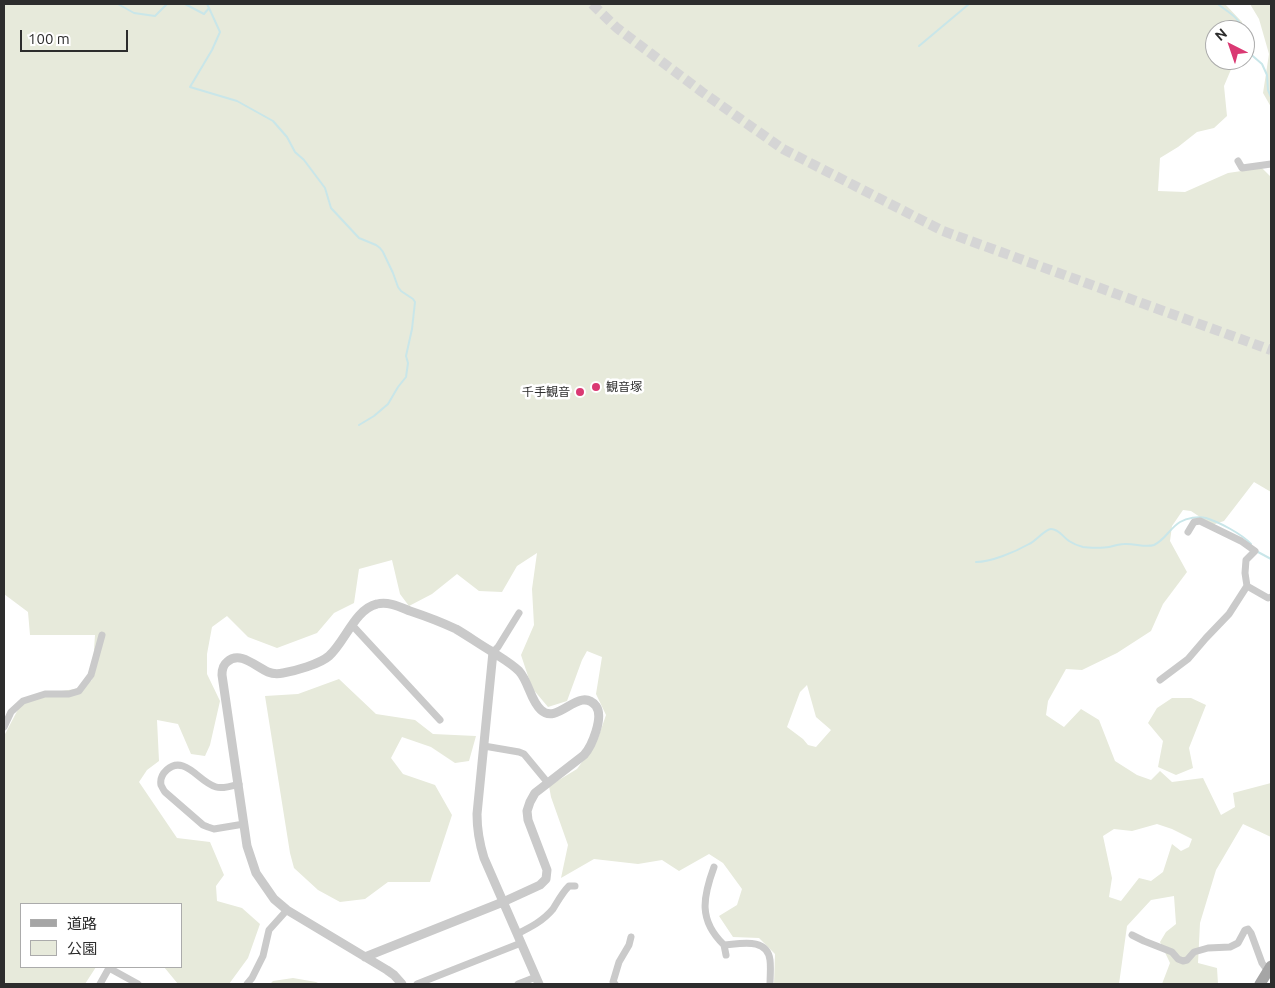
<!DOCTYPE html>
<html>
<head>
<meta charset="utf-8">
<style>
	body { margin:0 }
	#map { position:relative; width:1275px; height:988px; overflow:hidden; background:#fff; font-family:Ubuntu,"Noto Sans JP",sans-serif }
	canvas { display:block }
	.frame { position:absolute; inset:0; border:5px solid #2d2d2d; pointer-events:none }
	.legend { position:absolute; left:20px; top:903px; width:162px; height:65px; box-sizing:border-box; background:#fff; border:1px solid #ababab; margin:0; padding:6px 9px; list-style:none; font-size:15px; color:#2d2d2d }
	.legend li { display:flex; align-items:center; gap:10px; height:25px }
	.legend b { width:25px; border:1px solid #ababab }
	.north { position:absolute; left:1205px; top:20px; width:50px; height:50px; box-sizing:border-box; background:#fff; border:1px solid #ababab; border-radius:50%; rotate:319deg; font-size:14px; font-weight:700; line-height:20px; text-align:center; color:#2d2d2d }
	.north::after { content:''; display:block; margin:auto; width:18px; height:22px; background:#da3973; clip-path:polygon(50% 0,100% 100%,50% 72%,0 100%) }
	.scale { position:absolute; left:20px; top:30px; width:108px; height:22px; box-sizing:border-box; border:2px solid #2d2d2d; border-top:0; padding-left:6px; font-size:15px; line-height:18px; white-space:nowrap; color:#2d2d2d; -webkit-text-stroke:4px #fff; paint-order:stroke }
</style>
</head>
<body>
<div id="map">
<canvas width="1275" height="988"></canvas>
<div class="frame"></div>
<ul class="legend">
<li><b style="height:6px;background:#a5a5a5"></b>道路</li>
<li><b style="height:14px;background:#e7eadb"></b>公園</li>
</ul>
<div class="north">N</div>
<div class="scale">100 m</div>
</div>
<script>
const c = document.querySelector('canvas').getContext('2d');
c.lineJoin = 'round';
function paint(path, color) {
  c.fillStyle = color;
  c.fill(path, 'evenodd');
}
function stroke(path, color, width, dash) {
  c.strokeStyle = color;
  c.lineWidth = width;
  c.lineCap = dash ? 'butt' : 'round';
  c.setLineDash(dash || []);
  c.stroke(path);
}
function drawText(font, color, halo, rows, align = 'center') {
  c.font = font + ' Ubuntu,"Noto Sans JP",sans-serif';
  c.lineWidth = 5;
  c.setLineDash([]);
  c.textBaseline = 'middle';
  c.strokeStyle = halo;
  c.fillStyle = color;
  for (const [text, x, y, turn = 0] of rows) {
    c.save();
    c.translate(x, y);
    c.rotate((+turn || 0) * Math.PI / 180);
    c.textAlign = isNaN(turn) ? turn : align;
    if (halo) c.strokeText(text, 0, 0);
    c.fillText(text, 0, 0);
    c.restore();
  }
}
paint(new Path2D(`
	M4,4h1221l17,18 -1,8h-26v30h20l-11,26 3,30 -13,12 -17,4 -19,15 -18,11 -2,33 27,1 43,-19 34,-5 9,9v315l-17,-10 -30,39 -12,4 -21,-14 -8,-1 -11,16 -2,15 17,31 -24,32 -12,27 -34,22 -35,17 -16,-1 -18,32 -2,14 18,12 17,-18 18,11 16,41 22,14 14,5 9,-9 12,11 31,-4 18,37 14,-8 -2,-14 38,-10v54l-28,-13 -27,46 -16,53 -2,40 19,5 1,16h-56l8,-21 -10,-21 6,-10 10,-8 -2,-28 -23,4 -24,26 -8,58h-345l1,-30 -16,-16 -26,-1 -14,-21 18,-11 5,-16 -19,-26 -14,-9 -30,17 -17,-11 -24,4 -44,-5 -33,19 7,-33 -17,-48 -2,-11 28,-17 20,-28 9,-26 -10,-21 6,-37 -15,-6 -5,9 -15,41 -19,6 -16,-19 -11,-33 13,-30 -2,-36 5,-36 -20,13 -15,26 -23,-1 -22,-17 -25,20 -23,12 -9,-12 -8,-34 -33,9 -5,34 -20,10 -17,20 -40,15 -29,-11 -21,-21 -15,11 -5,27v20l13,27 -10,44 -5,11 -14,-2 -13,-30 -21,-4 2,41 -12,9 -8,12 38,56 33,4 14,33 -8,11 1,15 25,7 18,16 -12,34 -19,26h-51l-14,-17h17v-63h-160v63h75l-11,17h-81v-248l20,-38 17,-4 34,-5 17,-9 3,-45h-65l-2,-23 -24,-18zM807,685l9,32 15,13 -15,17 -8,-2 -5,-6 -16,-12 13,-35zM1157,824l15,5 20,10 -3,8 -8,4 -9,-7 -9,28 -12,9 -12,-3 -18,23 -12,-4 3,-19 -9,-42 11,-7 18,2z
	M1250,4h21v103l-8,-14 6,-39 -10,-35z
	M339,679l37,35 39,6 18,14 43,2 -7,25 -14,2 -24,-16 -29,-10 -11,21 12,16 32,11 17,30 -22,67h-42l-23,17 -25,3 -22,-12 -24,-22 -4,-15 -25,-157 33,-2z
	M1172,698h19l15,7 -17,43 4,20 -17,7 -18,-8 5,-26 -15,-18 9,-15z
	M293,978l23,4 4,2h-50l3,-3z`), '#e7eadb');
stroke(new Path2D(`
	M118,4l16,9 21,3 12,-12
	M185,4l19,10 5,-6 -2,-4
	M1218,4c9,8 22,13 24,26
	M209,8l11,24 -8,18 -22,37 47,14 36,20 14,16 8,15 9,8 21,28 6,20 28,30 17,7 4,3 3,4 10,21 5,14 3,4 12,8 2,3 -3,27 -6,27 2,7 -2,14 -8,10 -10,17 -14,12 -15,9
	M919,46l50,-42
	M1245,46l2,5 15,13 5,11 1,15 3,7
	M1258,552l13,7
	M976,562c15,0 39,-10 53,-18 6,-2 16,-15 22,-15 8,0 12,8 18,12 3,2 10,5 14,6 5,1 22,1 26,0 5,-1 10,-3 15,-3 10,-1 21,4 30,1 11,-5 16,-17 26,-23 7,-4 18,-6 26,-4 13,4 36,16 45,26`), '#c9e6e9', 2);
stroke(new Path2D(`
	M592,4l25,24 85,64 81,57 160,82 328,119`), '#d5d5d5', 10, [10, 5]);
stroke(new Path2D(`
	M1238,161l4,7 29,-4
	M1188,532l6,-10 6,-1 41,20 14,10 -9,9 -1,13 2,13
	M352,625l88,95
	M493,652l5,-5 21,-34
	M1160,680l28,-21 18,-21 23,-24 18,-28 21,12 3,-1
	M4,727l7,-15 12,-11 22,-7h24l10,-3 12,-16 11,-40
	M484,746l35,6 5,2 24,29
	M239,784c-7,2 -16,5 -23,3 -13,-4 -21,-17 -33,-21 -12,-4 -24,8 -22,19 1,2 3,6 4,7l38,33 5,2 6,2 30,-5
	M714,867c-11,30 -16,53 10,78 16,-1 43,-8 46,15 1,8 0,17 0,24
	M517,934c14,-7 26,-13 36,-25 5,-8 9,-16 16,-23h6
	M1132,935l12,6 28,11 6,7 5,2 4,-1 7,-8 14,-4 22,-1 8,-4 7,-13 3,-1 3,4 11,30 8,11
	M724,945l2,10
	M100,984l9,-16 29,16
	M247,984l5,-6 11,-22 6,-26 18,-20
	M417,984l104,-41
	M518,984l18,-7
	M615,984l-2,-2 6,-20 10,-17 2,-8`), '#cacaca', 7);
stroke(new Path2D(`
	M493,652l-16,162c0,17 2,28 7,44l55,126
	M365,957l138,-55 37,-17 6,-6 1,-9 -19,-50 -1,-9 3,-9 5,-9 49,-38c8,-9 20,-38 12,-49 -17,-21 -38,20 -55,4 -11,-10 -12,-28 -22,-39 -8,-8 -19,-14 -28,-20 -12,-7 -23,-15 -35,-22 -15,-7 -31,-13 -46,-18 -10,-4 -22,-10 -33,-7 -22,5 -32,38 -48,52 -9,8 -34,15 -46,17 -5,1 -10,1 -15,-1 -12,-5 -28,-22 -41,-10 -4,3 -5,8 -5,13l25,171 9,27 18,26 13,11 100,60 7,5 8,9`), '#cacaca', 9);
stroke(new Path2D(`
	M1260,984l11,-18`), '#a5a5a5', 11);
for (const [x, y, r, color] of [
	[596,387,5,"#da3973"],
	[580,392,5,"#da3973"]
]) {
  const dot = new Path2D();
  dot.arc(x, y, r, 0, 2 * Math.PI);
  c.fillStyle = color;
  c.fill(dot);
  stroke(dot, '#fff', 2);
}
drawText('12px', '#2d2d2d', '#fff', [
	["観音塚",606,387],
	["千手観音",570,392,"right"]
], 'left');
</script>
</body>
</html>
